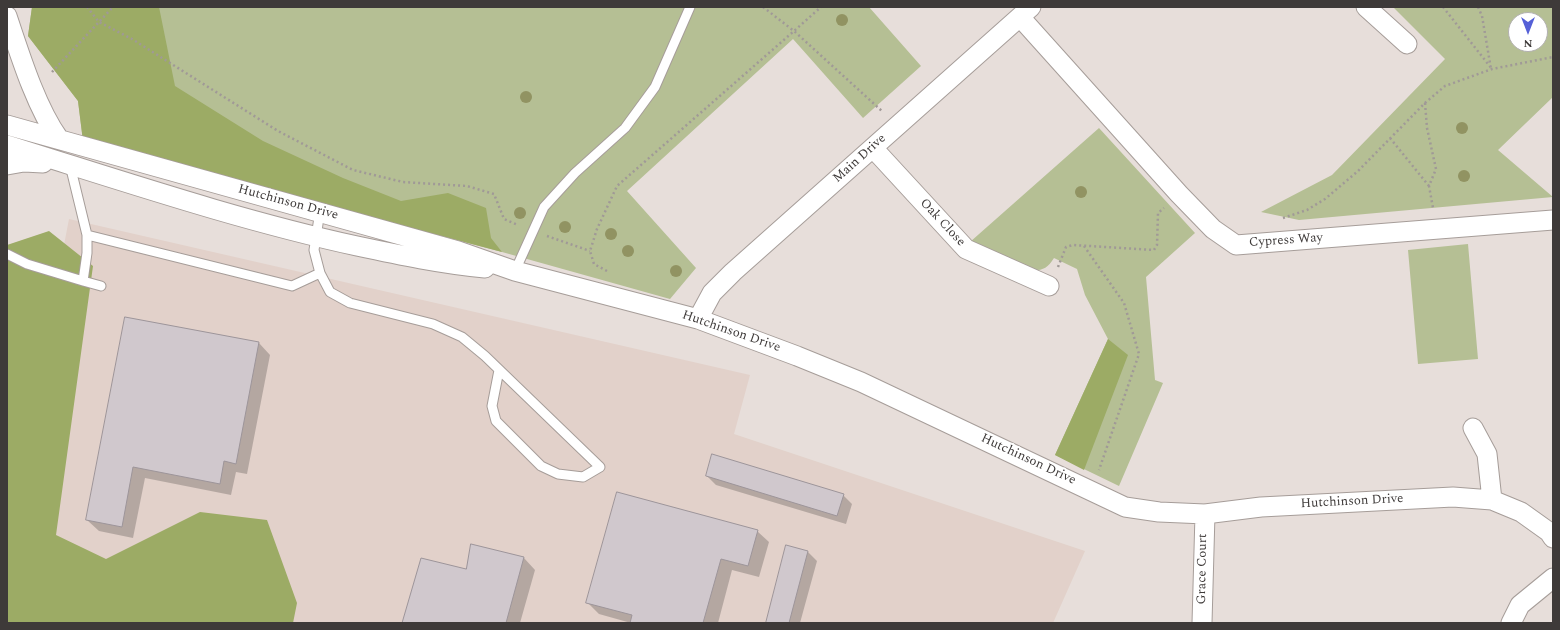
<!DOCTYPE html>
<html>
<head>
<meta charset="utf-8">
<style>
	body { margin:0 }
	#map { position:relative; width:1560px; height:630px; overflow:hidden; background:#e7deda; font-family:Spectral,serif }
	canvas { display:block }
	.frame { position:absolute; inset:0; border:8px solid #3e3a39; pointer-events:none }
	.north { position:absolute; left:1508px; top:12px; width:40px; height:40px; box-sizing:border-box; background:#fff; border:1px solid #b2b0b0; border-radius:50%; rotate:180deg; font-size:11px; font-weight:700; line-height:16px; text-align:center; color:#3e3a39 }
	.north::after { content:''; display:block; margin:auto; width:14px; height:18px; background:#5560d7; clip-path:polygon(50% 0,100% 100%,50% 72%,0 100%) }
</style>
</head>
<body>
<div id="map">
<canvas width="1560" height="630"></canvas>
<div class="frame"></div>
<div class="north">N</div>
</div>
<script>
const c = document.querySelector('canvas').getContext('2d');
c.lineJoin = 'round';
function paint(path, color) {
  c.fillStyle = color;
  c.fill(path, 'evenodd');
}
function stroke(path, color, width, dash) {
  c.strokeStyle = color;
  c.lineWidth = width;
  c.lineCap = dash ? 'butt' : 'round';
  c.setLineDash(dash || []);
  c.stroke(path);
}
function drawText(font, color, halo, rows, align = 'center') {
  c.font = font + ' Spectral,serif';
  c.lineWidth = 4;
  c.setLineDash([]);
  c.textBaseline = 'middle';
  c.strokeStyle = halo;
  c.fillStyle = color;
  for (const [text, x, y, turn = 0] of rows) {
    c.save();
    c.translate(x, y);
    c.rotate((+turn || 0) * Math.PI / 180);
    c.textAlign = isNaN(turn) ? turn : align;
    if (halo) c.strokeText(text, 0, 0);
    c.fillText(text, 0, 0);
    c.restore();
  }
}
paint(new Path2D(`
	M69,219l681,156 -16,59 351,117 -32,72h-1046v-83z`), '#e2d1ca');
paint(new Path2D(`
	M32,7h837l52,59 -58,52 -70,-79 -166,152 69,77 -26,31 -168,-47 -419,-111 -5,-40 -50,-65z
	M1393,7h160v90l-55,53 55,47 -254,23 -38,-8 71,-37 113,-116zM1516,20h24v24h-24z
	M1099,128l96,105 -49,44 9,103 8,3 -44,103 -64,-31 53,-116 -23,-44 -8,-26 -23,-11c-7,11 -12,13 -25,12l-59,-28z
	M1468,244l10,115 -60,5 -10,-114z`), '#b5bf94');
paint(new Path2D(`
	M32,7h127l16,79 88,55 80,37 58,23 47,-8 38,15 5,30 11,14 -419,-111 -5,-40 -50,-65z
	M49,231l44,35 -37,269 50,24 94,-47 67,8 30,83 -4,20h-286v-378z
	M1108,339l20,16 -44,115 -29,-15z`), '#9cab65');
paint(new Path2D(`
	M126,318l133,25 11,12 -23,119 -11,-2 -5,23 -86,-17 -12,60 -34,-7 -12,-11z
	M707,476l136,19 9,9 -6,20 -130,-39z
	M757,531l12,11 -10,35 -27,-7 -14,53h-87l-32,-9 -11,-11z
	M808,552l9,9 -17,62h-33z
	M524,558l11,12 -15,53h-117l64,-52z`), '#0003');
const building = new Path2D(`
	M125,317l134,25 -23,122 -12,-3 -4,23 -87,-17 -11,60 -36,-7z
	M712,454l132,40 -7,22 -131,-40z
	M617,492l141,38 -10,36 -27,-7 -18,64h-73l2,-8 -46,-12z
	M471,544l53,13 -18,66h-104l19,-65 45,11z
	M786,545l22,6 -19,72h-23z`);
paint(building, '#d0c8cd');
stroke(building, '#9d959a', 1);
const lane = new Path2D(`
	M70,165l17,70 205,51 28,-13
	M320,211l-6,39 6,23 10,19 20,11 83,21 29,13 23,19 115,111 -17,10 -25,-3 -17,-8 -45,-45 -4,-15 7,-36
	M87,235v18l-4,28 18,5
	M7,254l20,10 56,17
	M515,271l29,-64 31,-34 50,-45 30,-41 35,-80`);
const street = new Path2D(`
	M1366,7l41,37
	M7,16c13,39 29,91 52,123
	M1020,17l159,177 34,35 23,16 317,-25
	M7,125l451,126 57,20 183,48 99,37 64,26 264,125 34,5 46,2 56,-7 192,-10 39,3 29,12 28,20 4,6
	M7,145c116,36 231,75 350,101 42,9 85,18 128,22
	M873,148l93,101 83,37
	M7,165l17,-3 19,1
	M698,319l14,-26 21,-21 298,-265
	M1473,428l14,26 5,46
	M1202,623l3,-109
	M1511,623l9,-18 33,-27`);
stroke(lane, '#a69d99', 11);
stroke(street, '#a69d99', 21);
stroke(new Path2D(`
	M87,7l12,15 33,17 146,92 75,39 50,12 64,4 27,8 10,25 14,6
	M763,7l31,24 27,-24
	M1443,7l49,62
	M1478,7l4,9 9,53
	M52,72l61,-65
	M1425,103l2,25 9,41 -7,17 4,22
	M1390,138l39,48
	M1283,218l24,-8 18,-11 33,-28 67,-68 20,-17 47,-17 61,-12
	M547,236l43,15
	M1084,246l40,57 15,51 -40,116
	M1058,267l8,-20 7,-2 81,5 3,-5 1,-32 6,-5
	M607,271l-13,-7 -4,-13 7,-22 20,-43 177,-155 89,81`), '#a09997', 2.5, [2, 3]);
stroke(lane, '#fff', 9);
stroke(street, '#fff', 19);
c.fillStyle = '#919362';
for (const [x, y] of [
	[842,20],
	[526,97],
	[1462,128],
	[1464,176],
	[1081,192],
	[520,213],
	[565,227],
	[611,234],
	[628,251],
	[676,271]
]) {
  c.beginPath();
  c.arc(x, y, 6, 0, 2 * Math.PI);
  c.fill();
}
drawText('13px', '#3e3a39', '#fff', [
	["Main Drive",860,159,-42],
	["Hutchinson Drive",288,203,15],
	["Oak Close",942,223,47],
	["Cypress Way",1286,241,-4],
	["Hutchinson Drive",731,332,19],
	["Hutchinson Drive",1028,460,25],
	["Hutchinson Drive",1352,502,-3],
	["Grace Court",1203,569,-89]
]);
</script>
</body>
</html>
